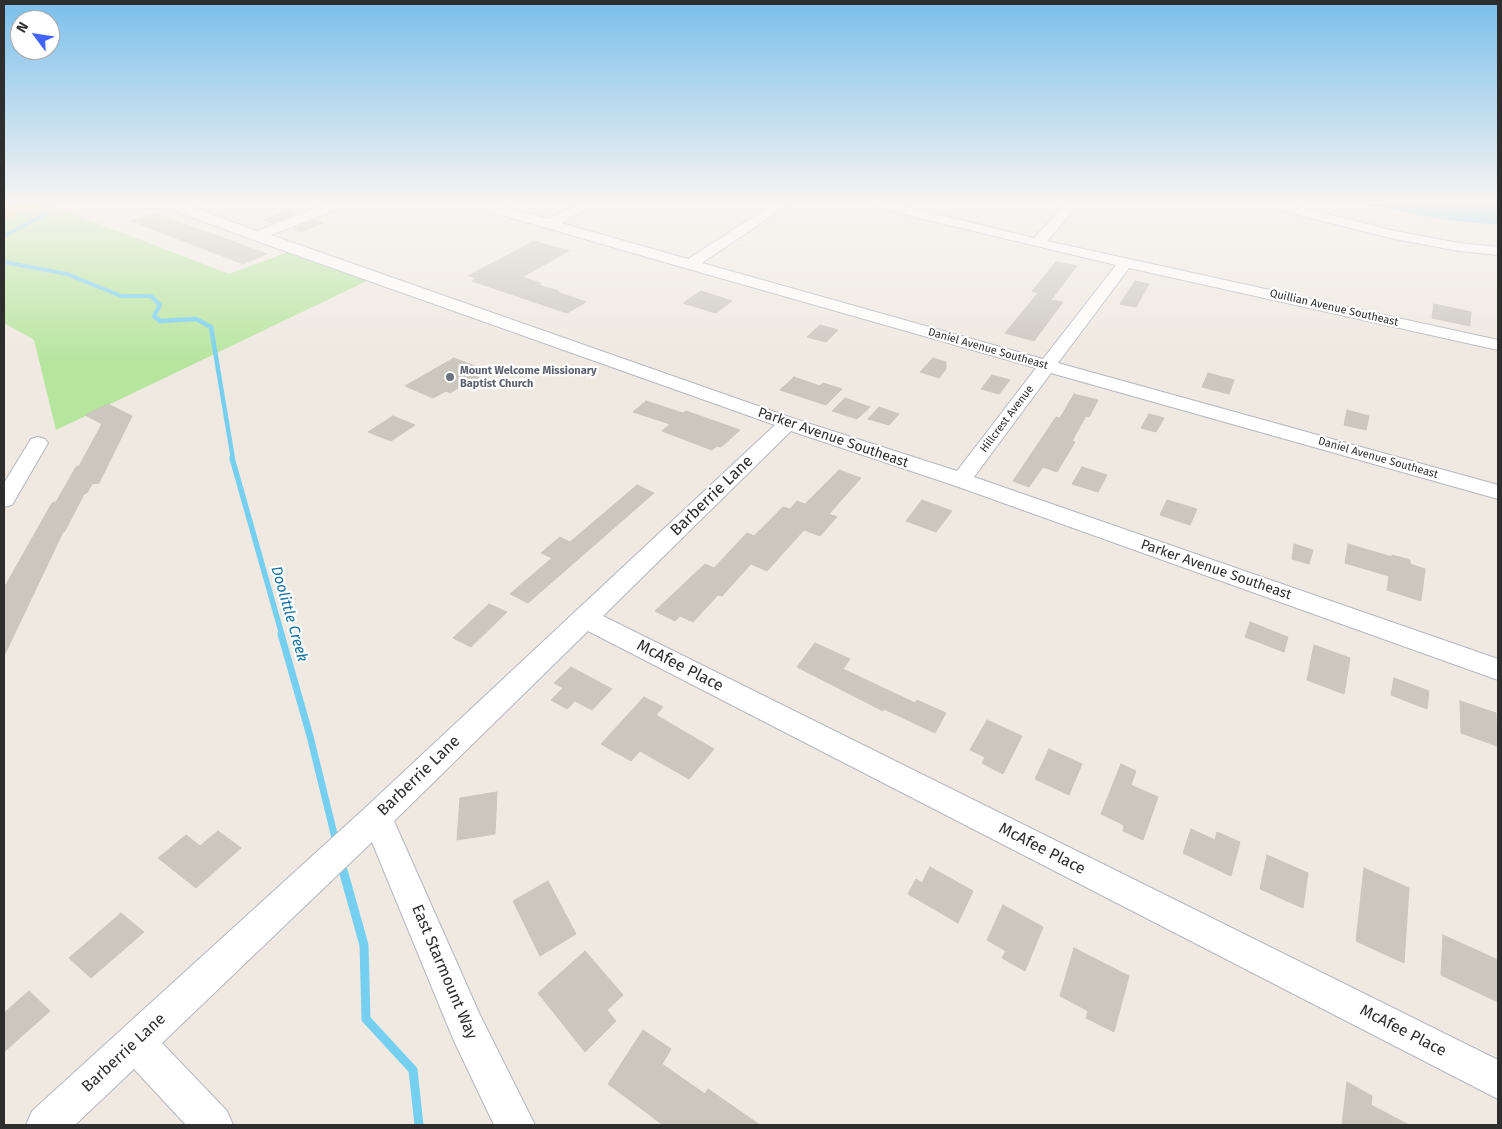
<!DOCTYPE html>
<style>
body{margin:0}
#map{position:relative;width:1502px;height:1129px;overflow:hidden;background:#efe9e1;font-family:"Fira Sans",sans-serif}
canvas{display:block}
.frame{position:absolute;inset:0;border:5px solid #2e2e2e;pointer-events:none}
.north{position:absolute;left:10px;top:10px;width:50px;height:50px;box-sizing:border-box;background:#fff;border:1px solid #ababab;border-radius:50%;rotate:301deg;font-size:14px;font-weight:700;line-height:20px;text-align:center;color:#2e2e2e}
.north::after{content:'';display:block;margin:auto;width:18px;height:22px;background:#4264fb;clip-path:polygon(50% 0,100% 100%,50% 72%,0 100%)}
</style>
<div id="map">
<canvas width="1502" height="1129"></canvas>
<div class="frame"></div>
<div class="north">N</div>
</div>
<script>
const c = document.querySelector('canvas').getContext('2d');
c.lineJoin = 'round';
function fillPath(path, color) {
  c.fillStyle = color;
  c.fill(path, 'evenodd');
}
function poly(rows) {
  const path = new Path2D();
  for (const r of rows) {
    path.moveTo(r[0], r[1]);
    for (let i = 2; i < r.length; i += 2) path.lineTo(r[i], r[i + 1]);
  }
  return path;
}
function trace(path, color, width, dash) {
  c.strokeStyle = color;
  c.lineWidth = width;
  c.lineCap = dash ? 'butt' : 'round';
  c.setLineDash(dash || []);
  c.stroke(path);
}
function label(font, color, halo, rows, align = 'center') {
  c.font = font + ' "Fira Sans",sans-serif';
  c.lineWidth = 4.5;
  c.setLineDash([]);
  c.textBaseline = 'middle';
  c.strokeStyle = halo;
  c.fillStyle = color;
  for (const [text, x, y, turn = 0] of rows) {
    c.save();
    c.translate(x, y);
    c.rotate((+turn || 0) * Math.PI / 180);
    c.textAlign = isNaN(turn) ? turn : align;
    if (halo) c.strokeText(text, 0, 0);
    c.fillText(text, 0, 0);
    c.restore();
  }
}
fillPath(poly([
 [4,204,48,204,229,274,294,250,371,279,56,430,34,340,4,323]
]), '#b6e59e');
fillPath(poly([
 [1361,204,1498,204,1498,225,1447,220]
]), '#75cff0');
trace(poly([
 [4,236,47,213],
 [4,262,67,274,121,296,151,296,160,305,154,316,156,318]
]), '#75cff0', 4);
trace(poly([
 [155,317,160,321,196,319,211,327,233,459]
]), '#75cff0', 4.5);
trace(poly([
 [232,458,282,635]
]), '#75cff0', 5.5);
trace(poly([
 [281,634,310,736,336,842]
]), '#75cff0', 7);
trace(poly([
 [341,863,364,945,366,1019,413,1070,419,1125]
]), '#75cff0', 9);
const building = poly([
 [288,211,296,214,272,223,264,220,288,211],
 [154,213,218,236,267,254,243,264,131,221,154,213],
 [315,220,323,223,301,232,292,229,315,220],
 [534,241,569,251,522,277,541,283,538,285,559,291,557,292,586,302,567,313,472,281,476,278,468,276,534,241],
 [1056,262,1077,266,1051,300,1063,302,1034,341,1005,333,1038,293,1032,291,1056,262],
 [1135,281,1149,284,1136,307,1120,304,1135,281],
 [701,291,732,301,716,313,683,303,701,291],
 [1434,304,1471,312,1470,326,1432,318,1434,304],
 [820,325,838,330,826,342,807,337,820,325],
 [454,358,488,371,477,377,481,379,466,388,461,386,450,393,446,391,433,398,405,386,454,358],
 [933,358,946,362,946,369,939,378,920,372,933,358],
 [1208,373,1234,380,1229,394,1202,387,1208,373],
 [992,375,1010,380,999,394,981,389,992,375],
 [794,377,820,386,823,383,842,389,826,405,780,390,794,377],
 [1074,394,1098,400,1089,417,1086,416,1072,441,1075,442,1057,472,1043,467,1029,487,1013,481,1056,417,1060,418,1074,394],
 [845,398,870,407,857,419,832,411,845,398],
 [646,401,683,413,686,411,740,430,721,447,717,446,712,450,662,431,670,424,633,412,646,401],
 [108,404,132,416,99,483,92,484,87,493,84,494,65,531,63,532,4,656,4,588,52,503,56,502,76,467,79,466,102,424,85,415,108,404],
 [879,407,899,414,889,425,868,419,879,407],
 [1347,410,1369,416,1366,430,1344,425,1347,410],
 [1149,414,1164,418,1156,432,1141,428,1149,414],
 [393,416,415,425,391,441,368,432,393,416],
 [1082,467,1107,475,1098,492,1072,484,1082,467],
 [839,470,861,478,829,514,837,517,820,536,804,530,767,571,751,564,722,596,718,595,693,622,680,616,675,621,655,611,705,564,714,568,747,533,754,536,783,507,790,509,797,501,805,504,839,470],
 [637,485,654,493,528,603,510,594,552,558,541,553,560,537,570,542,637,485],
 [922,500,952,511,936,532,906,521,922,500],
 [1167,500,1197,509,1190,525,1160,515,1167,500],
 [1294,544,1313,550,1309,564,1292,559,1294,544],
 [1348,544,1392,557,1392,555,1410,560,1410,564,1425,569,1421,601,1387,590,1389,576,1345,563,1348,544],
 [489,604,507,612,471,647,453,638,489,604],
 [1250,622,1288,637,1284,652,1245,637,1250,622],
 [815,643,850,659,843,669,915,703,917,700,946,713,935,733,884,709,883,711,797,667,815,643],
 [1314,645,1350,658,1344,694,1307,680,1314,645],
 [571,667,612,689,592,710,575,701,567,709,551,700,563,688,554,683,571,667],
 [1394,678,1429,691,1427,709,1391,695,1394,678],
 [644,697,663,707,656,715,714,749,689,779,640,751,631,761,601,744,644,697],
 [1460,701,1496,713,1497,746,1461,733,1460,701],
 [987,720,1022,736,1003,774,982,763,985,757,970,750,987,720],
 [1049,749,1082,764,1069,795,1035,779,1049,749],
 [1121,764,1136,771,1131,785,1158,797,1143,840,1123,831,1124,825,1101,814,1121,764],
 [497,792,495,834,457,840,460,798,497,792],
 [1191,829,1215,840,1217,832,1240,842,1231,876,1183,853,1191,829],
 [218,831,241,848,196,888,158,858,186,835,200,846,218,831],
 [1267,855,1308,873,1303,908,1260,889,1267,855],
 [930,867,973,891,958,923,908,894,916,879,922,883,930,867],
 [1364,868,1409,888,1404,963,1356,941,1364,868],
 [548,881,576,934,540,956,513,901,548,881],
 [1003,905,1043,927,1025,971,1002,958,1006,951,987,940,1003,905],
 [121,913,144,932,91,978,69,958,121,913],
 [1443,935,1498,960,1498,1002,1441,975,1443,935],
 [1074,948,1129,976,1114,1032,1086,1018,1088,1011,1060,996,1074,948],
 [585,951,623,995,607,1010,616,1021,585,1052,538,993,585,951],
 [29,991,50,1011,4,1052,4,1013,29,991],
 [643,1030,671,1049,662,1064,705,1094,708,1089,760,1125,663,1125,608,1084,643,1030],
 [1347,1082,1372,1096,1371,1105,1409,1125,1342,1125,1347,1082]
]);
fillPath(building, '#cbc7bf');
trace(building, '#cbc5ba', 1);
const minor = poly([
 [163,204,183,204,257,231,326,204,345,204,344,207,271,235,795,419,957,471,1036,368,685,268,474,207,473,204,495,204,548,219,578,204,595,204,561,223,688,259,773,204,789,204,702,263,1043,359,1116,265,877,208,871,204,895,204,1034,238,1066,204,1080,204,1047,241,1498,340,1498,350,1129,268,1058,363,1498,485,1498,499,1051,373,974,477,1498,659,1498,680,953,485,791,431,603,616,1498,1060,1498,1099,588,631,394,821,480,1015,535,1125,494,1125,454,1041,372,842,162,1043,227,1111,233,1125,186,1125,134,1069,75,1125,26,1125,32,1111,366,807,775,425,251,239,164,207,163,204],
 [1264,204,1288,204,1395,231,1459,243,1498,247,1498,255,1459,251,1395,239,1265,207,1264,204],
 [38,437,45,439,48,443,12,505,4,507,4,483,31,439,38,437]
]);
const major = poly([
 [18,204,41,204,39,207,4,219,4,209,18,204]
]);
trace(minor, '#b4b7c1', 2);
trace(major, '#c9c9c9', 2);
fillPath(minor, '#fff');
fillPath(major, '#f2d163');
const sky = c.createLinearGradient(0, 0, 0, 362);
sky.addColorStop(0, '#7abfeb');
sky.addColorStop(0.56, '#f8f5f2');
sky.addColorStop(1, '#f8f5f200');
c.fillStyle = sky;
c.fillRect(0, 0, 1502, 362);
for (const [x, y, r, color] of [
 [450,377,5,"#6b7280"]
]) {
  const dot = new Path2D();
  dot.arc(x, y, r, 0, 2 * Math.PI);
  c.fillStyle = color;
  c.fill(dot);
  trace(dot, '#fff', 2);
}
label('11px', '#2e2e2e', '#fff', [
 ["Quillian Avenue Southeast",1334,308,13],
 ["Daniel Avenue Southeast",988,349,16],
 ["Hillcrest Avenue",1007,419,-53],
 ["Daniel Avenue Southeast",1378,458,16]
]);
label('bold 11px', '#5b616d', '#fff', [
 ["Mount Welcome Missionary",460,371],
 ["Baptist Church",460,384]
], 'left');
label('14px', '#2e2e2e', '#fff', [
 ["Parker Avenue Southeast",833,438,19],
 ["Parker Avenue Southeast",1216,570,19]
]);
label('italic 15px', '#0d6fa3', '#fff', [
 ["Doolittle Creek",289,614,74]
]);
label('16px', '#2e2e2e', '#fff', [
 ["Barberrie Lane",712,496,-44],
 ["McAfee Place",680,666,27],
 ["Barberrie Lane",419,776,-44],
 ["McAfee Place",1042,849,27],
 ["East Starmount Way",444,972,67],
 ["McAfee Place",1403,1031,27],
 ["Barberrie Lane",124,1053,-43]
]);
</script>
